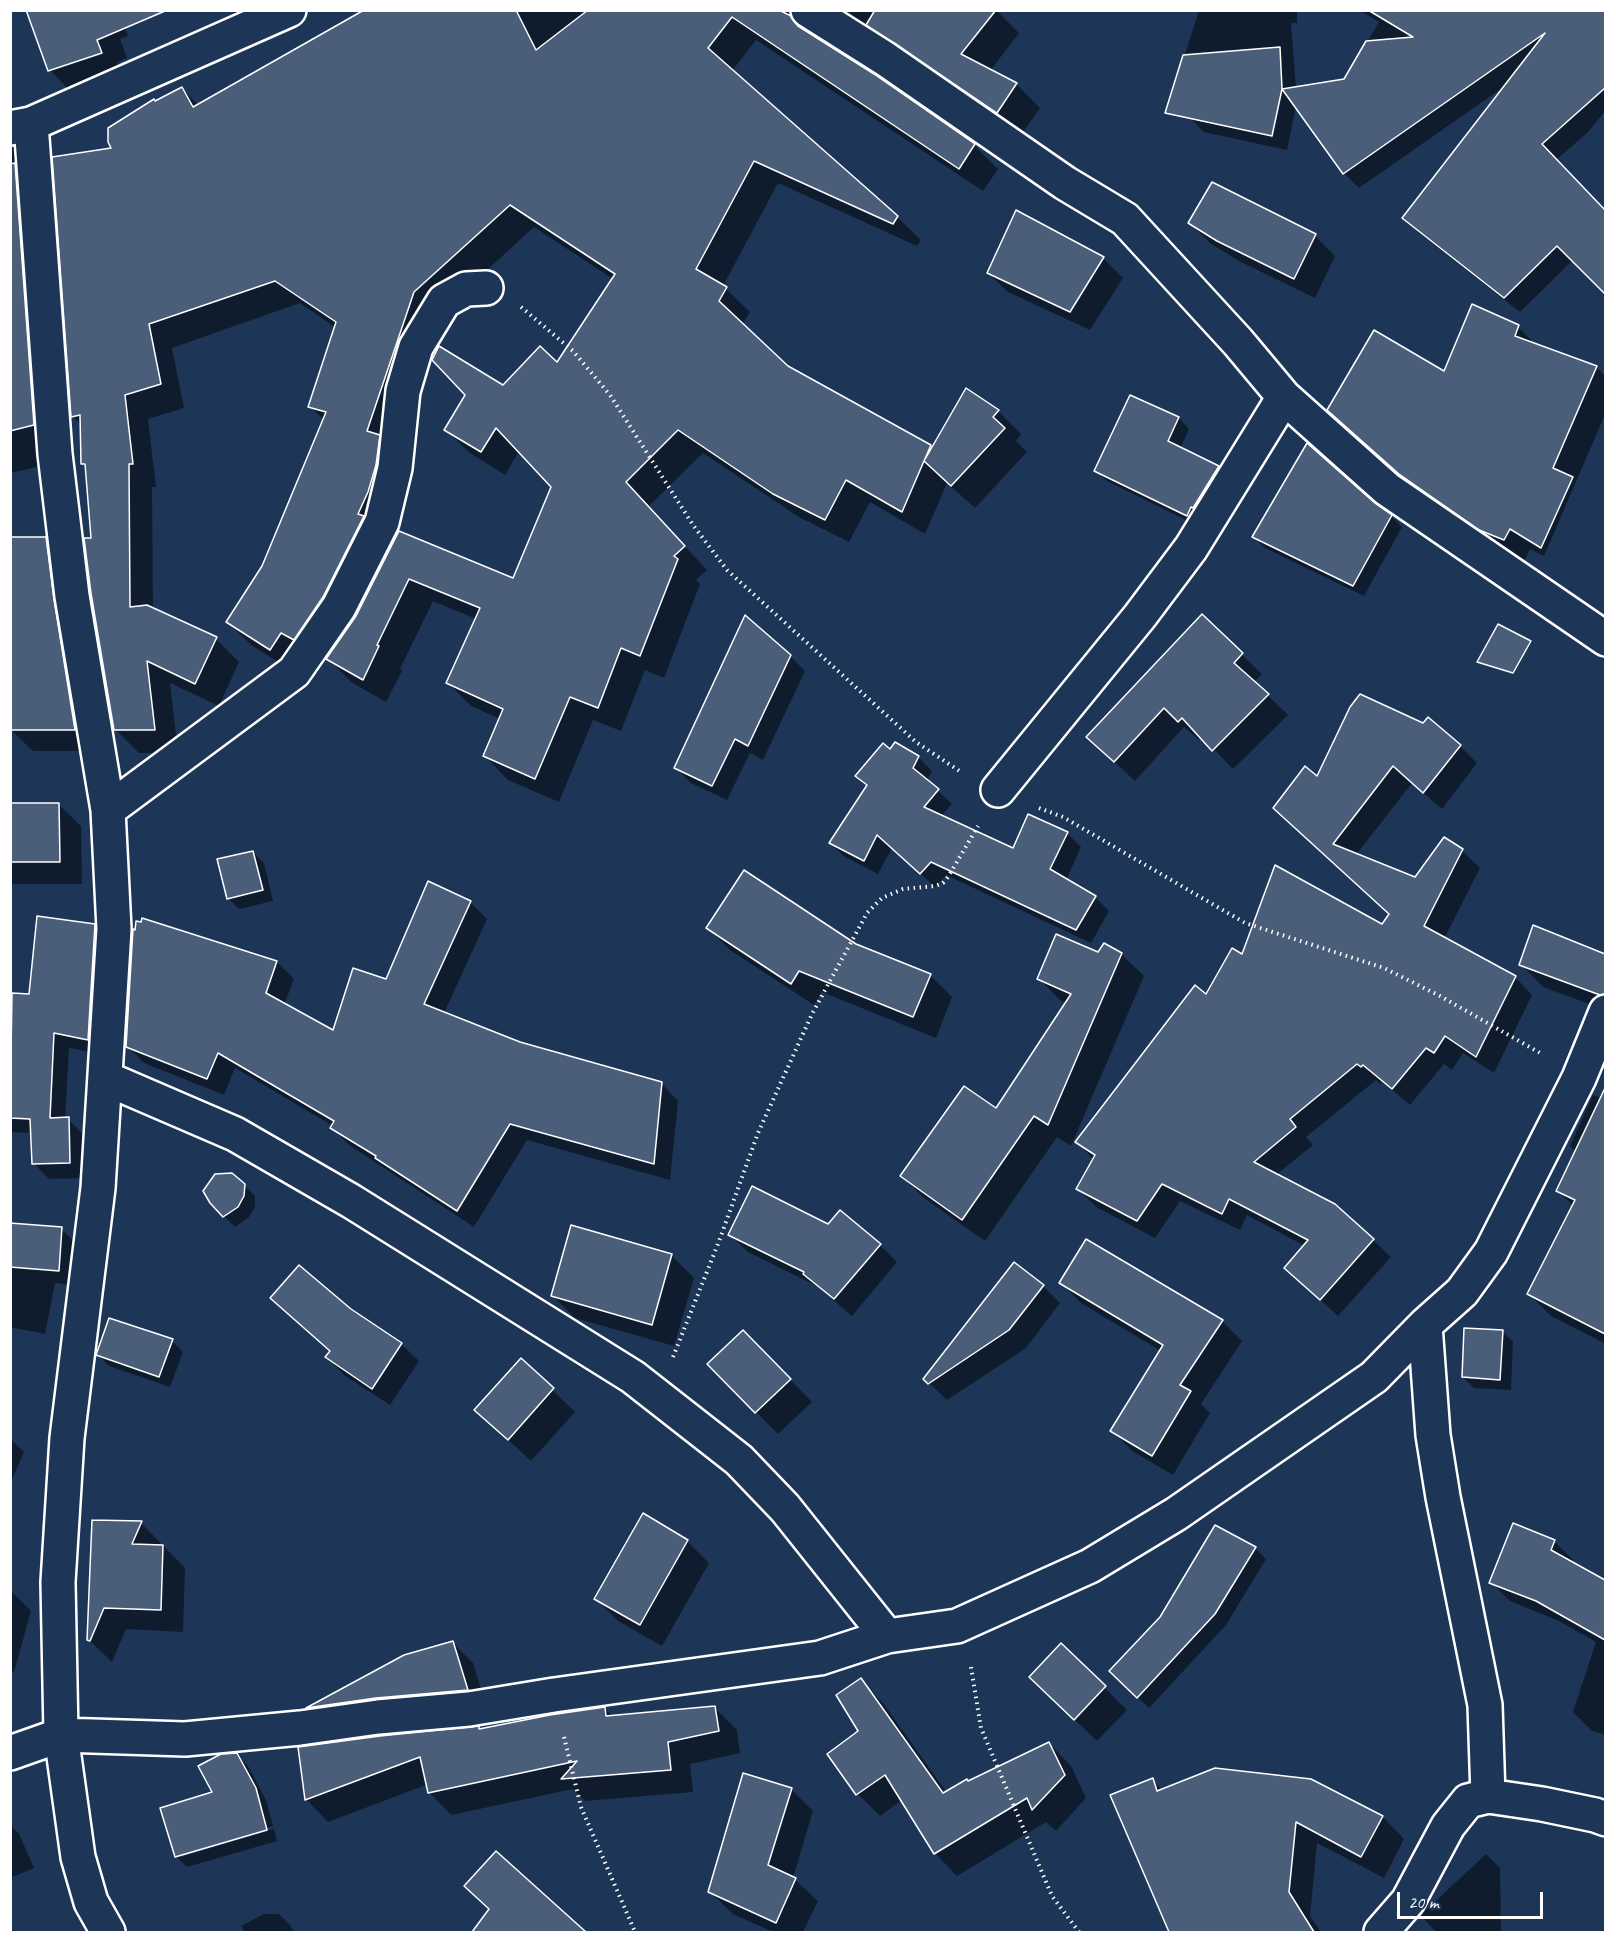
<!DOCTYPE html>
<style>
body{margin:0}
#map{position:relative;width:1616px;height:1943px;overflow:hidden;background:#1d3557;font-family:Caveat,sans-serif}
canvas{display:block}
.frame{position:absolute;inset:0;border:12px solid #fff;pointer-events:none}
.scale{position:absolute;left:1397px;top:1892px;width:146px;height:27px;box-sizing:border-box;border:3px solid #fff;border-top:0;padding-left:8px;font-size:18px;line-height:21px;white-space:nowrap;color:#fff;-webkit-text-stroke:4px #1d3557;paint-order:stroke}
</style>
<div id="map">
<canvas width="1616" height="1943"></canvas>
<div class="frame"></div>
<div class="scale">20 m</div>
</div>
<script>
const c = document.querySelector('canvas').getContext('2d');
c.lineJoin = 'round';
function fillPath(path, color) {
  c.fillStyle = color;
  c.fill(path, 'evenodd');
}
function poly(rows) {
  const path = new Path2D();
  for (const r of rows) {
    path.moveTo(r[0], r[1]);
    for (let i = 2; i < r.length; i += 2) path.lineTo(r[i], r[i + 1]);
  }
  return path;
}
function trace(path, color, width, dash) {
  c.strokeStyle = color;
  c.lineWidth = width;
  c.lineCap = dash ? 'butt' : 'round';
  c.setLineDash(dash || []);
  c.stroke(path);
}
fillPath(poly([
 [118,10,128,36,120,39,127,58,117,62,123,75,71,92,50,70],
 [231,10,261,10,239,18],
 [367,10,996,10,1019,33,990,71,1016,84,1040,108,1021,135,815,24,813,37,873,75,974,145,998,169,983,191,756,40,732,71,897,217,921,240,917,246,778,183,723,286,750,312,742,325,787,368,932,449,998,411,1021,434,1016,441,1027,452,975,508,947,483,925,534,870,502,849,542,799,517,703,453,648,507,707,570,696,580,700,584,664,678,645,670,621,731,593,720,559,802,508,780,485,756,500,719,471,706,447,682,476,619,433,601,400,669,402,671,386,702,351,682,328,658,357,616,399,533,514,580,553,487,519,451,505,475,470,453,446,430,503,387,557,364,613,279,534,227,437,316,402,459,294,672,251,645,228,622,264,566,324,420,310,406,336,328,300,303,172,348,184,408,148,419,156,487,152,487,153,610,216,639,239,662,219,706,170,683,178,753,139,753,115,729,93,539,87,467,83,463,82,426,73,416,113,149,155,103,182,88,199,106],
 [1199,10,1297,10,1297,23,1291,23,1296,88,1345,80,1379,22,1359,10,1606,10,1606,110,1587,133,1556,160,1606,221,1606,292,1573,260,1520,312,1419,233,1404,218,1505,86,1359,188,1344,173,1296,106,1287,150,1204,132,1189,117,1177,80],
 [10,124,17,167,50,200,69,460,10,473],
 [1016,212,1103,258,1123,278,1090,330,1008,292,988,273],
 [1190,223,1315,236,1335,256,1315,298,1239,261,1210,243],
 [1518,327,1537,346,1596,367,1606,377,1606,412,1544,556,1530,549,1525,560,1501,549,1421,494,1329,410,1444,373],
 [1131,397,1179,418,1189,429,1180,449,1218,467,1229,478,1198,526,1107,481,1096,470],
 [1391,516,1402,527,1364,596,1265,548,1254,537],
 [45,539,68,561,97,751,33,751,10,729],
 [1202,616,1262,674,1254,682,1288,715,1233,769,1202,737,1199,740,1184,727,1135,781,1088,737],
 [790,656,805,671,763,760,750,753,727,800,691,783,676,768],
 [1460,746,1477,763,1442,809,1412,783,1356,855,1416,879,1444,839,1462,851,1480,868,1444,939,1515,977,1532,995,1494,1073,1463,1053,1452,1070,1444,1064,1410,1105,1382,1081,1380,1084,1376,1080,1306,1137,1313,1145,1276,1175,1373,1240,1391,1257,1338,1316,1286,1268,1305,1246,1247,1215,1240,1230,1180,1201,1155,1238,1096,1207,1078,1189,1094,1160,1077,1142,1243,956,1382,926,1390,915,1292,825,1317,778],
 [891,752,918,757,932,771,927,781,952,804,941,816,1014,850,1067,833,1081,847,1066,880,1095,897,1109,911,1091,943,946,875,935,887,892,848,878,874,845,857,830,843,868,786,857,776],
 [10,804,58,804,81,826,82,884,10,884],
 [253,852,264,863,273,901,239,909,228,898],
 [470,902,487,919,444,1013,519,1044,661,1083,678,1101,670,1180,527,1140,474,1227,349,1145,332,1128,333,1126,235,1068,224,1095,144,1063,127,1046,277,962,294,979,284,1005,333,1032],
 [94,926,110,941,103,1054,69,1048,65,1119,68,1119,83,1134,85,1178,49,1179,33,1163,32,1133,10,1132,10,1058,14,995,30,996],
 [708,928,856,945,930,975,952,997,936,1038,822,992,814,1005,730,950],
 [1594,951,1606,962,1606,1010,1543,987,1521,964],
 [1099,954,1121,954,1144,976,1071,1146,1057,1137,985,1241,924,1198,902,1176,996,1110,1066,1003,1061,1001,1039,979],
 [1593,1095,1606,1100,1606,1224,1575,1208,1557,1190,1576,1152,1570,1146],
 [244,1185,255,1196,255,1207,249,1217,235,1227,224,1216],
 [10,1224,61,1229,76,1243,73,1285,55,1283,45,1334,10,1327],
 [829,1225,880,1245,897,1262,852,1316,817,1286,748,1252,730,1234],
 [1552,1249,1606,1276,1606,1332,1554,1306,1554,1309,1606,1334,1606,1344,1551,1316,1529,1294],
 [671,1255,694,1278,674,1346,575,1318,553,1296],
 [1061,1283,1222,1321,1242,1341,1201,1404,1210,1413,1173,1475,1132,1451,1112,1430,1161,1351,1081,1303],
 [1043,1286,1060,1303,1026,1348,947,1400,925,1379],
 [272,1298,350,1311,401,1344,419,1361,390,1405,344,1375,327,1357,331,1352],
 [1502,1331,1513,1342,1511,1390,1474,1388,1463,1377],
 [172,1341,183,1352,170,1387,109,1366,98,1355],
 [765,1354,812,1402,778,1434,709,1364],
 [521,1360,575,1412,531,1461,476,1410],
 [10,1439,24,1452,10,1484],
 [141,1523,185,1568,183,1632,126,1629,112,1662,89,1640],
 [687,1541,709,1563,662,1646,618,1621,596,1599],
 [1554,1541,1573,1560,1572,1563,1606,1582,1606,1735,1592,1731,1573,1712,1596,1642,1557,1620,1510,1601,1491,1582],
 [1255,1548,1266,1559,1226,1625,1149,1708,1122,1682],
 [10,1590,31,1611,14,1672,10,1670],
 [453,1643,473,1663,487,1709,327,1727,309,1709,405,1657],
 [1061,1645,1127,1710,1097,1741,1053,1699],
 [860,1680,883,1703,947,1793,1049,1743,1071,1766,1086,1798,1056,1831,1046,1822,957,1876,935,1853,902,1800,880,1816,858,1794,829,1754,860,1732],
 [604,1708,613,1717,715,1708,737,1730,740,1753,690,1764,693,1792,585,1801,573,1789,451,1815,429,1792,426,1785,328,1822,306,1799,478,1728,480,1730],
 [237,1754,248,1766,266,1800,273,1826,181,1854,181,1857,274,1829,277,1841,187,1867,176,1856],
 [1152,1780,1163,1791,1311,1780,1383,1817,1404,1839,1384,1878,1317,1843,1310,1916,1321,1932,1175,1932],
 [791,1789,813,1811,793,1878,818,1901,803,1932,773,1932,733,1914,710,1892],
 [10,1825,19,1834,34,1868,10,1878],
 [496,1853,584,1932,474,1932,490,1910],
 [1486,1854,1500,1868,1501,1932,1436,1932,1421,1916,1427,1909],
 [264,1914,279,1914,290,1925,294,1932,245,1932,241,1926]
]), '#0007');
const building = poly([
 [26,10,165,10,165,11,97,40,102,53,48,71,26,10],
 [364,10,516,10,536,50,588,10,779,10,791,16,798,26,874,74,975,144,959,169,732,17,708,48,898,216,893,224,754,161,696,269,727,287,719,301,788,366,931,445,924,461,966,388,999,410,993,417,1005,428,951,486,924,461,902,512,846,480,825,520,773,494,678,430,626,482,685,546,674,556,678,559,640,656,621,648,598,708,570,697,535,779,483,756,503,709,446,683,480,608,409,579,377,645,379,646,363,680,326,659,356,616,399,531,513,578,551,487,496,428,481,452,444,430,465,395,432,360,439,346,503,385,540,346,557,362,615,274,510,205,414,292,367,431,380,435,376,465,368,492,358,514,364,516,323,597,294,640,281,633,270,650,226,622,262,566,326,412,308,407,336,322,275,281,149,324,161,384,125,395,133,464,129,464,130,607,147,605,217,637,195,684,147,661,155,730,114,730,91,593,84,538,91,538,85,464,81,464,80,415,71,417,52,157,111,148,108,142,108,128,154,99,155,101,182,87,193,107,364,10],
 [875,10,996,10,961,54,1017,83,997,113,866,25,875,10],
 [1368,10,1605,10,1605,88,1542,144,1605,210,1605,294,1557,246,1504,298,1402,218,1545,33,1343,174,1282,89,1272,136,1165,113,1183,55,1280,47,1282,89,1344,79,1366,41,1413,37,1368,10],
 [15,163,34,425,10,431,10,164,15,163],
 [1212,182,1316,234,1294,279,1217,241,1188,223,1212,182],
 [1016,210,1104,257,1070,312,987,273,1016,210],
 [1472,304,1519,325,1515,336,1597,366,1553,468,1573,477,1541,548,1510,529,1504,540,1479,530,1399,474,1327,410,1374,330,1444,371,1472,304],
 [1130,395,1179,417,1168,441,1219,466,1193,508,1191,507,1187,516,1094,471,1130,395],
 [1307,443,1375,503,1392,515,1353,586,1252,537,1307,443],
 [10,537,46,537,54,599,75,730,10,730,10,537],
 [1202,614,1243,653,1234,663,1269,694,1212,751,1182,718,1178,722,1164,708,1114,762,1086,737,1202,614],
 [745,615,791,655,748,746,735,739,712,786,674,768,745,615],
 [1498,624,1531,641,1513,673,1477,662,1498,624],
 [1360,694,1423,723,1428,717,1461,745,1423,793,1393,766,1333,844,1415,877,1444,837,1463,849,1424,926,1516,976,1476,1057,1445,1036,1434,1053,1426,1048,1392,1089,1363,1065,1361,1067,1357,1064,1290,1119,1296,1127,1254,1162,1335,1204,1374,1239,1320,1300,1284,1268,1308,1240,1229,1199,1222,1214,1162,1184,1137,1221,1076,1189,1095,1155,1075,1142,1195,985,1206,994,1232,948,1242,954,1275,865,1382,924,1389,914,1273,808,1305,766,1317,776,1350,707,1360,694],
 [895,742,919,756,913,768,939,789,924,807,1013,848,1028,814,1068,832,1050,869,1096,896,1076,930,931,862,920,874,877,835,864,861,829,843,867,785,855,776,883,743,890,749,895,742],
 [10,803,59,803,60,862,10,862,10,803],
 [253,851,263,890,227,899,217,859,253,851],
 [744,870,856,944,931,974,913,1017,799,971,791,984,706,928,744,870],
 [428,881,471,901,424,1004,520,1042,662,1082,654,1164,510,1124,457,1211,375,1158,376,1156,330,1128,334,1121,218,1053,207,1079,126,1047,133,929,135,930,136,921,141,922,142,918,277,961,266,993,333,1030,353,968,386,979,428,881],
 [37,916,95,924,88,1040,54,1033,50,1118,69,1117,70,1163,32,1164,30,1119,10,1118,12,993,29,994,37,916],
 [1533,925,1605,954,1605,994,1600,995,1519,965,1533,925],
 [1056,934,1098,952,1104,943,1122,953,1048,1125,1034,1116,962,1220,900,1176,964,1086,996,1108,1071,994,1037,979,1056,934],
 [1605,1088,1605,1334,1527,1294,1575,1200,1556,1191,1605,1088],
 [232,1173,245,1184,244,1196,238,1207,223,1217,210,1203,203,1191,215,1174,232,1173],
 [752,1186,828,1224,840,1210,881,1244,834,1299,803,1274,804,1272,728,1235,752,1186],
 [10,1223,62,1227,59,1271,10,1267,10,1223],
 [571,1225,672,1254,652,1325,551,1296,571,1225],
 [1086,1239,1223,1320,1180,1385,1191,1391,1152,1456,1110,1431,1163,1345,1059,1283,1086,1239],
 [1014,1262,1044,1285,1009,1330,928,1384,923,1379,1014,1262],
 [299,1265,351,1309,402,1343,372,1389,325,1357,330,1351,270,1298,299,1265],
 [109,1318,173,1339,159,1377,96,1355,109,1318],
 [1464,1328,1503,1330,1500,1380,1462,1377,1464,1328],
 [743,1330,791,1379,755,1413,707,1364,743,1330],
 [521,1358,554,1388,508,1440,474,1410,521,1358],
 [643,1513,688,1540,640,1625,594,1599,643,1513],
 [92,1520,142,1521,132,1544,163,1545,161,1610,104,1608,90,1641,87,1640,92,1520],
 [1513,1523,1555,1540,1551,1550,1605,1580,1605,1640,1536,1601,1489,1583,1513,1523],
 [1215,1525,1256,1547,1215,1614,1137,1698,1109,1671,1160,1617,1215,1525],
 [453,1641,468,1690,376,1698,306,1708,404,1655,453,1641],
 [1061,1643,1106,1686,1074,1720,1029,1677,1061,1643],
 [861,1678,943,1793,967,1779,968,1781,1049,1742,1065,1775,1032,1810,1027,1798,934,1854,885,1775,856,1795,827,1754,858,1731,836,1695,861,1678],
 [715,1706,719,1731,668,1742,671,1770,561,1779,577,1761,428,1793,420,1757,305,1800,298,1747,380,1736,479,1726,479,1729,550,1715,605,1707,606,1716,715,1706],
 [237,1753,256,1788,267,1830,175,1857,160,1808,212,1792,198,1766,221,1754,237,1753],
 [1215,1768,1311,1779,1383,1816,1361,1857,1296,1822,1289,1892,1314,1932,1169,1932,1110,1795,1153,1778,1157,1791,1215,1768],
 [743,1773,792,1788,768,1865,796,1878,776,1923,708,1892,743,1773],
 [496,1851,586,1932,472,1932,489,1909,464,1886,496,1851]
]);
fillPath(building, '#4a5d79');
trace(building, '#fff', 1.5);
const minor = poly([
 [808,10,884,58,1065,183,1125,219,1238,342,1284,397,1387,489,1606,639],
 [31,124,55,454,72,596,108,810,114,929,98,1188,67,1438,58,1582,61,1735,78,1857,91,1902,108,1932],
 [998,790,1140,616,1191,548,1284,397],
 [108,810,294,672,339,607,382,522,395,468,403,391,416,347,444,301,466,289,486,288],
 [105,1078,235,1134,351,1201,633,1377,739,1460,785,1508,887,1636],
 [1425,1325,1433,1435,1443,1497,1485,1705,1488,1796],
 [10,1753,61,1735,185,1739,300,1728,378,1717,469,1709,554,1695,820,1658,887,1636,957,1626,1090,1566,1176,1514,1374,1377,1425,1325,1462,1292,1491,1252,1579,1078,1606,1012],
 [1381,1932,1408,1901,1448,1826,1468,1801,1488,1796,1542,1804,1595,1815,1606,1819]
]);
const tertiary = poly([
 [10,128,31,124,289,10]
]);
trace(minor, '#fff', 38);
trace(tertiary, '#fff', 38);
trace(poly([
 [521,307,573,351,610,395,693,525,727,570,916,742,961,772],
 [1039,808,1063,817,1245,923,1384,968,1440,996,1542,1054],
 [673,1357,718,1244,758,1133,812,1014,867,913,882,898,903,889,935,886,943,883,948,877,978,826],
 [971,1667,981,1728,1052,1896,1079,1932],
 [564,1737,581,1807,635,1932]
]), '#fff', 4, [1.5, 4.5]);
trace(minor, '#1d3557', 33);
trace(tertiary, '#1d3557', 33);
</script>
